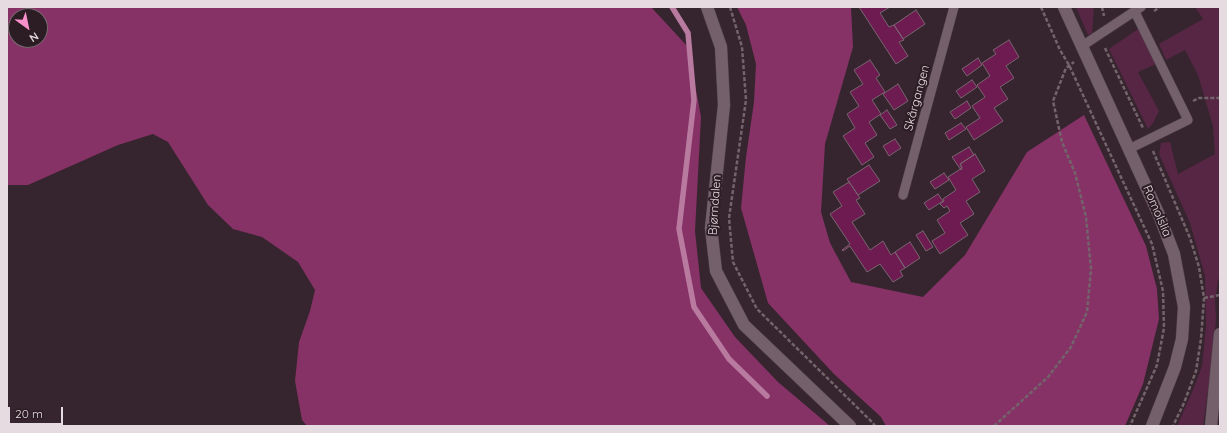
<!DOCTYPE html>
<meta charset="utf-8">
<style>
body{margin:0}
#map{position:relative;width:1227px;height:433px;overflow:hidden;background:#36252e;font-family:Quicksand,sans-serif}
canvas{display:block}
.frame{position:absolute;inset:0;border:8px solid #e6dbe0;pointer-events:none}
.north{position:absolute;left:8px;top:8px;width:40px;height:40px;box-sizing:border-box;background:#2c1c24;border:1px solid #76686f;border-radius:50%;rotate:147deg;font-size:11px;font-weight:700;line-height:16px;text-align:center;color:#e6dbe0}
.north::after{content:'';display:block;margin:auto;width:14px;height:18px;background:#f890cc;clip-path:polygon(50% 0,100% 100%,50% 72%,0 100%)}
.scale{position:absolute;left:8px;top:407px;width:55px;height:18px;box-sizing:border-box;border:2px solid #e6dbe0;border-top:0;padding-left:5px;font-size:12px;line-height:14px;white-space:nowrap;color:#e6dbe0;-webkit-text-stroke:3px #2c1c24;paint-order:stroke}
</style>
<div id="map">
<canvas width="1227" height="433"></canvas>
<div class="frame"></div>
<div class="north">N</div>
<div class="scale">20 m</div>
</div>
<script>
const c = document.querySelector('canvas').getContext('2d');
c.lineJoin = 'round';
function fillPath(path, color) {
  c.fillStyle = color;
  c.fill(path, 'evenodd');
}
function poly(rows) {
  const path = new Path2D();
  for (const r of rows) {
    path.moveTo(r[0], r[1]);
    for (let i = 2; i < r.length; i += 2) path.lineTo(r[i], r[i + 1]);
  }
  return path;
}
function trace(path, color, width, dash) {
  c.strokeStyle = color;
  c.lineWidth = width;
  c.lineCap = dash ? 'butt' : 'round';
  c.setLineDash(dash || []);
  c.stroke(path);
}
function label(font, color, halo, rows, align = 'center') {
  c.font = font + ' Quicksand,sans-serif';
  c.lineWidth = 4;
  c.setLineDash([]);
  c.textBaseline = 'middle';
  c.strokeStyle = halo;
  c.fillStyle = color;
  for (const [text, x, y, turn = 0] of rows) {
    c.save();
    c.translate(x, y);
    c.rotate((+turn || 0) * Math.PI / 180);
    c.textAlign = isNaN(turn) ? turn : align;
    if (halo) c.strokeText(text, 0, 0);
    c.fillText(text, 0, 0);
    c.restore();
  }
}
fillPath(poly([
 [1076,7,1094,7,1092,33,1088,35],
 [1195,7,1220,7,1220,276,1218,280,1215,301,1216,318,1213,353,1203,426,1177,426,1193,390,1202,366,1206,326,1205,276,1190,223,1159,154,1161,143,1170,142,1178,174,1215,154,1213,126,1198,75,1185,50,1166,60,1159,44,1203,19],
 [1138,29,1156,64,1138,72,1159,111,1153,123,1148,129,1109,49]
]), '#572644');
fillPath(poly([
 [7,7,651,7,688,47,701,117,695,231,701,288,735,337,778,382,830,426,307,426,302,420,295,381,299,342,310,311,315,290,298,262,262,237,233,229,208,205,168,142,153,134,118,145,28,185,7,185],
 [16,16,40,16,40,40,16,40],
 [737,7,851,7,853,47,825,144,821,212,830,243,851,282,923,297,965,255,1027,152,1084,115,1146,246,1157,289,1159,319,1143,384,1125,426,886,426,881,417,834,374,768,303,741,208,746,157,754,102,756,64,746,25]
]), '#863266');
trace(poly([
 [672,7,688,33,694,100,679,229,694,307,729,359,767,396]
]), '#b97aa0', 5.5);
const building = poly([
 [859,7,890,7,880,13,889,27,894,25,904,40,899,42,908,56,896,64,859,7],
 [916,10,925,24,903,39,894,25,916,10],
 [1009,40,1019,57,1006,66,1014,78,1000,87,1008,99,994,108,1003,121,974,140,966,127,980,118,972,106,985,97,977,85,990,76,982,63,996,54,993,50,1009,40],
 [978,58,982,65,967,76,962,69,978,58],
 [870,60,880,75,876,78,885,92,872,100,881,114,869,122,877,135,865,143,874,157,862,165,843,136,855,128,847,114,859,106,850,92,863,84,854,70,870,60],
 [972,80,977,87,961,98,956,91,972,80],
 [898,84,908,101,894,110,883,94,898,84],
 [967,101,971,108,955,119,950,112,967,101],
 [887,110,897,125,890,129,880,115,887,110],
 [961,123,966,129,949,140,945,133,961,123],
 [895,139,901,148,889,156,883,146,895,139],
 [969,147,974,155,960,164,962,168,961,170,952,157,969,147],
 [975,154,985,171,972,179,980,192,966,201,974,214,960,223,968,235,940,254,932,241,945,233,937,220,950,211,947,206,944,208,940,204,944,201,943,199,956,190,948,177,962,168,960,164,975,154],
 [869,165,880,181,858,195,847,179,869,165],
 [944,173,949,180,935,189,930,182,944,173],
 [849,182,860,198,856,200,865,214,852,222,870,250,883,241,891,255,895,252,905,268,900,271,903,276,893,282,880,264,867,272,850,246,843,251,842,250,850,244,830,214,842,206,833,192,849,182],
 [938,194,943,201,929,210,924,203,938,194],
 [923,231,933,247,926,251,916,235,923,231],
 [910,242,920,258,905,268,895,252,910,242]
]);
fillPath(building, '#6e1b51');
trace(building, '#796570', 1);
const service = poly([
 [1082,46,1141,7],
 [1129,149,1188,120,1135,12],
 [903,195,954,7]
]);
const minor = poly([
 [1211,426,1220,334]
]);
const tertiary = poly([
 [1064,7,1159,215,1174,254,1184,307,1182,339,1175,367,1152,426]
]);
const secondary = poly([
 [707,7,721,47,724,105,711,228,716,271,744,325,850,426]
]);
trace(service, '#51434b', 10);
trace(minor, '#51434b', 13);
trace(tertiary, '#51434b', 13);
trace(secondary, '#51434b', 13);
trace(poly([
 [730,7,742,47,746,100,729,218,733,262,757,309,872,422,875,426],
 [1041,7,1060,50,1069,65,1152,244,1163,291,1164,328,1157,365,1130,426],
 [1102,7,1104,16],
 [1154,11,1160,7],
 [1105,48,1143,128],
 [1193,101,1199,98,1220,98],
 [1153,151,1190,238,1199,267,1204,298,1201,339,1196,371,1184,403,1173,426],
 [1204,298,1220,295],
 [994,426,1048,377,1071,347,1087,312,1091,269,1086,217,1075,173,1062,142,1053,101,1066,68,1074,62]
]), '#73646b', 2.5, [4, 2]);
trace(service, '#73606a', 9);
trace(minor, '#73606a', 12);
trace(tertiary, '#73606a', 12);
trace(secondary, '#73606a', 12);
label('12px', '#e6dbe0', '#2c1c24', [
 ["Skårgangen",917,98,-75],
 ["Bjørndalen",715,205,-86],
 ["Romolslia",1157,211,67]
]);
</script>
